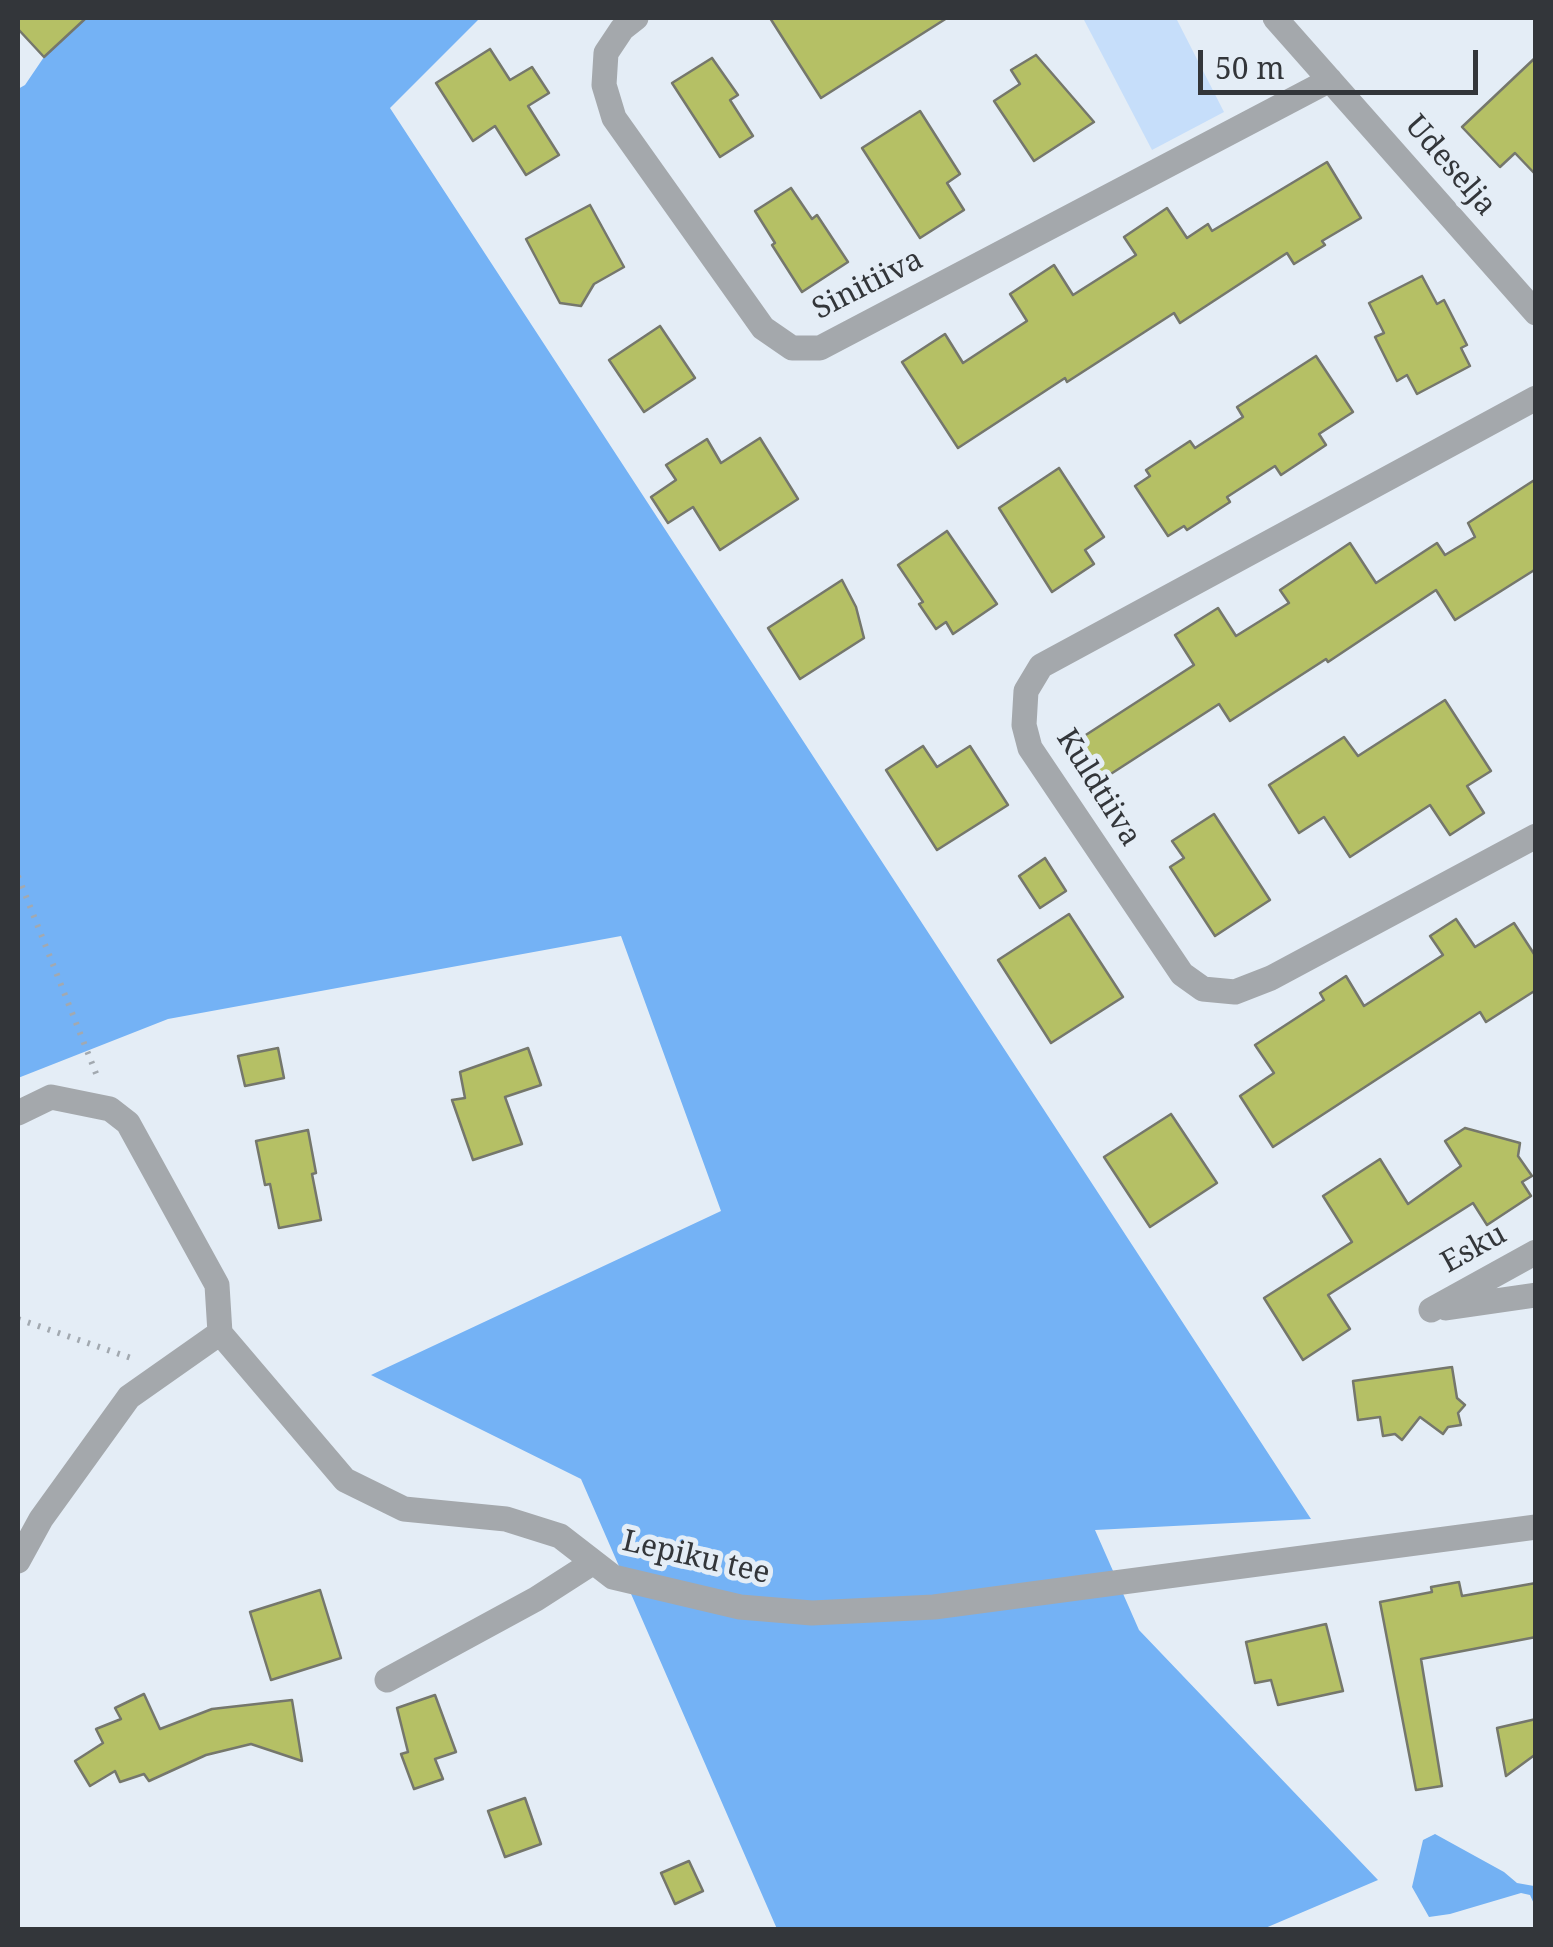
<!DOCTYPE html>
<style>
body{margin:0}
#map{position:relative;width:1553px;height:1947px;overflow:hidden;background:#e4edf6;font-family:"Noto Serif",serif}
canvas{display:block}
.frame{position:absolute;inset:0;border:20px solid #33363a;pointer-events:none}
.scale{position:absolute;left:1198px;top:50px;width:280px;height:45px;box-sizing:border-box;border:5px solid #33363a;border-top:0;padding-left:12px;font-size:30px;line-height:35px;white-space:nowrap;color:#33363a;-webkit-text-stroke:8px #e4edf6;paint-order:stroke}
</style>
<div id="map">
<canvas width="1553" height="1947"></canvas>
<div class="frame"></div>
<div class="scale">50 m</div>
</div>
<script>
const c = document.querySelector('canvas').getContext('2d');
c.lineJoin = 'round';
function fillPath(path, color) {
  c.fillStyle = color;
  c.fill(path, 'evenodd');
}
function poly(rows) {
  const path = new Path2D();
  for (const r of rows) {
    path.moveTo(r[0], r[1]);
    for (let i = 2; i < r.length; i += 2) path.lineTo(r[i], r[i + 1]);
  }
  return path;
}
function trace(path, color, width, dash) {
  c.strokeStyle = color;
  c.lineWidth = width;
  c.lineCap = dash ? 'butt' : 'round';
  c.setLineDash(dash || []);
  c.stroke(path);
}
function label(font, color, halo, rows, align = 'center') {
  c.font = font + ' "Noto Serif",serif';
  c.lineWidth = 10;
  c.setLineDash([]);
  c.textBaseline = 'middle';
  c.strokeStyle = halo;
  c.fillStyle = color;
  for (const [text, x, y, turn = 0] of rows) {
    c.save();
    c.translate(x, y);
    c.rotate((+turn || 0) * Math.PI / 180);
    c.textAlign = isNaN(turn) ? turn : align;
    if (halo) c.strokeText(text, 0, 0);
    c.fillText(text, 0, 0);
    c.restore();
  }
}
fillPath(poly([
 [1083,18,1176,18,1224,112,1152,150]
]), '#c6defa');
fillPath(poly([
 [86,18,480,18,390,108,1311,1519,1095,1530,1139,1630,1378,1880,1263,1929,777,1929,581,1479,371,1375,721,1211,621,936,168,1019,18,1078,18,89,25,85,44,57]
]), '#74b2f5');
fillPath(poly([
 [1435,1834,1504,1872,1517,1883,1534,1886,1535,1906,1530,1895,1521,1893,1450,1914,1429,1917,1412,1887,1423,1840]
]), '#73b1f3');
const building = poly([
 [18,18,86,18,44,57,18,29,18,18],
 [770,18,947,18,821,98,770,18],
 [490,49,510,80,532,67,549,93,528,106,559,155,526,175,495,126,473,141,436,83,490,49],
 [1036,55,1094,122,1034,161,994,101,1020,84,1011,70,1036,55],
 [1536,57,1536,175,1515,153,1500,167,1462,127,1536,57],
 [712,58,738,95,730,100,753,136,720,157,672,83,712,58],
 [920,111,960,174,947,183,964,210,920,238,862,148,920,111],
 [1327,162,1361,218,1322,241,1325,245,1294,264,1287,253,1180,323,1174,313,1067,382,1065,378,958,448,902,362,945,334,963,363,1027,321,1010,294,1054,265,1073,295,1136,255,1124,237,1167,208,1187,238,1208,224,1212,231,1327,162],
 [791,188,812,219,817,215,848,262,802,292,772,245,775,243,755,211,791,188],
 [590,205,624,267,594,284,581,306,560,303,526,239,590,205],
 [1422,276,1437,304,1444,300,1467,345,1461,348,1470,366,1417,394,1407,375,1397,381,1375,337,1384,333,1369,303,1422,276],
 [660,326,695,378,644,412,609,360,660,326],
 [1316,356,1353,412,1319,434,1326,445,1281,475,1275,466,1227,497,1230,502,1187,530,1184,526,1168,536,1135,486,1150,476,1146,470,1190,441,1195,448,1243,417,1237,407,1316,356],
 [760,438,798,499,720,550,693,507,668,523,651,497,676,480,666,465,707,439,721,463,760,438],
 [1059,468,1104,537,1085,550,1094,564,1052,592,999,508,1059,468],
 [1536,479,1536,569,1455,620,1436,590,1328,662,1326,659,1230,721,1219,704,1103,779,1078,740,1194,665,1175,635,1218,608,1236,636,1289,603,1280,590,1350,543,1376,583,1437,543,1445,555,1475,537,1468,523,1536,479],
 [947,531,997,604,953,634,946,622,936,629,919,604,923,602,898,565,947,531],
 [842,580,856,607,864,638,800,679,768,628,842,580],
 [1445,700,1491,771,1467,786,1484,813,1450,835,1430,805,1350,857,1324,817,1299,833,1269,785,1344,737,1358,756,1445,700],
 [923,746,937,767,970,746,1008,805,937,850,886,770,923,746],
 [1214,814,1270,900,1215,936,1170,867,1184,858,1172,841,1214,814],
 [1045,858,1066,891,1040,908,1019,876,1045,858],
 [1069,914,1123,997,1051,1043,998,960,1069,914],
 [1456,919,1475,947,1514,923,1536,957,1536,990,1486,1022,1480,1012,1273,1147,1240,1096,1274,1073,1255,1045,1324,1000,1320,993,1346,976,1364,1006,1443,955,1430,936,1456,919],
 [278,1048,284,1078,245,1086,238,1056,278,1048],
 [528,1048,541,1085,505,1097,522,1144,473,1160,452,1100,465,1098,460,1072,528,1048],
 [1171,1114,1217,1183,1150,1227,1104,1157,1171,1114],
 [1465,1128,1520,1143,1518,1156,1532,1176,1522,1182,1531,1196,1487,1225,1473,1203,1328,1295,1350,1329,1303,1360,1264,1298,1352,1242,1323,1196,1380,1159,1408,1204,1461,1166,1445,1141,1465,1128],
 [308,1130,316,1173,312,1174,321,1220,279,1228,270,1184,265,1185,256,1141,308,1130],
 [1452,1367,1457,1398,1465,1405,1458,1413,1461,1425,1448,1427,1443,1434,1420,1417,1402,1440,1395,1434,1383,1436,1380,1417,1358,1420,1353,1381,1452,1367],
 [1459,1582,1462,1596,1536,1583,1536,1637,1421,1659,1442,1786,1416,1790,1380,1602,1432,1592,1431,1587,1459,1582],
 [320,1590,341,1658,271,1680,250,1612,320,1590],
 [1326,1624,1343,1691,1278,1705,1271,1680,1255,1683,1246,1642,1326,1624],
 [144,1694,160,1729,212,1709,292,1700,302,1761,251,1744,206,1755,149,1781,144,1774,120,1782,115,1771,90,1786,75,1761,103,1743,96,1729,121,1719,115,1708,144,1694],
 [435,1695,456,1752,435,1759,443,1779,414,1789,401,1754,408,1752,397,1708,435,1695],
 [1536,1719,1536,1754,1506,1776,1497,1728,1536,1719],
 [525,1798,541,1844,505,1857,488,1811,525,1798],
 [689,1861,703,1891,675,1904,661,1873,689,1861]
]);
fillPath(building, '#b5c065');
trace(building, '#75776c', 2.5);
trace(poly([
 [18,876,97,1076],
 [18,1319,134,1359]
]), '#a2a9b0', 6, [2.5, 8]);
trace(poly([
 [636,18,622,29,606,53,604,85,614,118,763,328,792,348,820,348,1330,80],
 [1275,18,1536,313],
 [1536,398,1041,666,1026,691,1024,725,1030,748,1182,974,1203,989,1235,992,1271,978,1536,836],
 [18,1113,51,1097,110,1109,128,1123,217,1285,220,1333,345,1480,404,1509,506,1519,560,1536,613,1577,740,1607,812,1613,934,1607,1536,1527],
 [1446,1308,1536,1295],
 [1431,1310,1536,1252],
 [18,1561,41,1519,129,1397,220,1333],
 [387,1680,536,1599,592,1563]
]), '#a4a8ac', 25);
label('30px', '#33363a', '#e4edf6', [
 ["Udeselja",1450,166,49],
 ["Sinitiiva",868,285,-27],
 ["Kuldtiiva",1098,788,58],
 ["Esku",1474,1249,-29],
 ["Lepiku tee",696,1558,13]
]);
</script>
